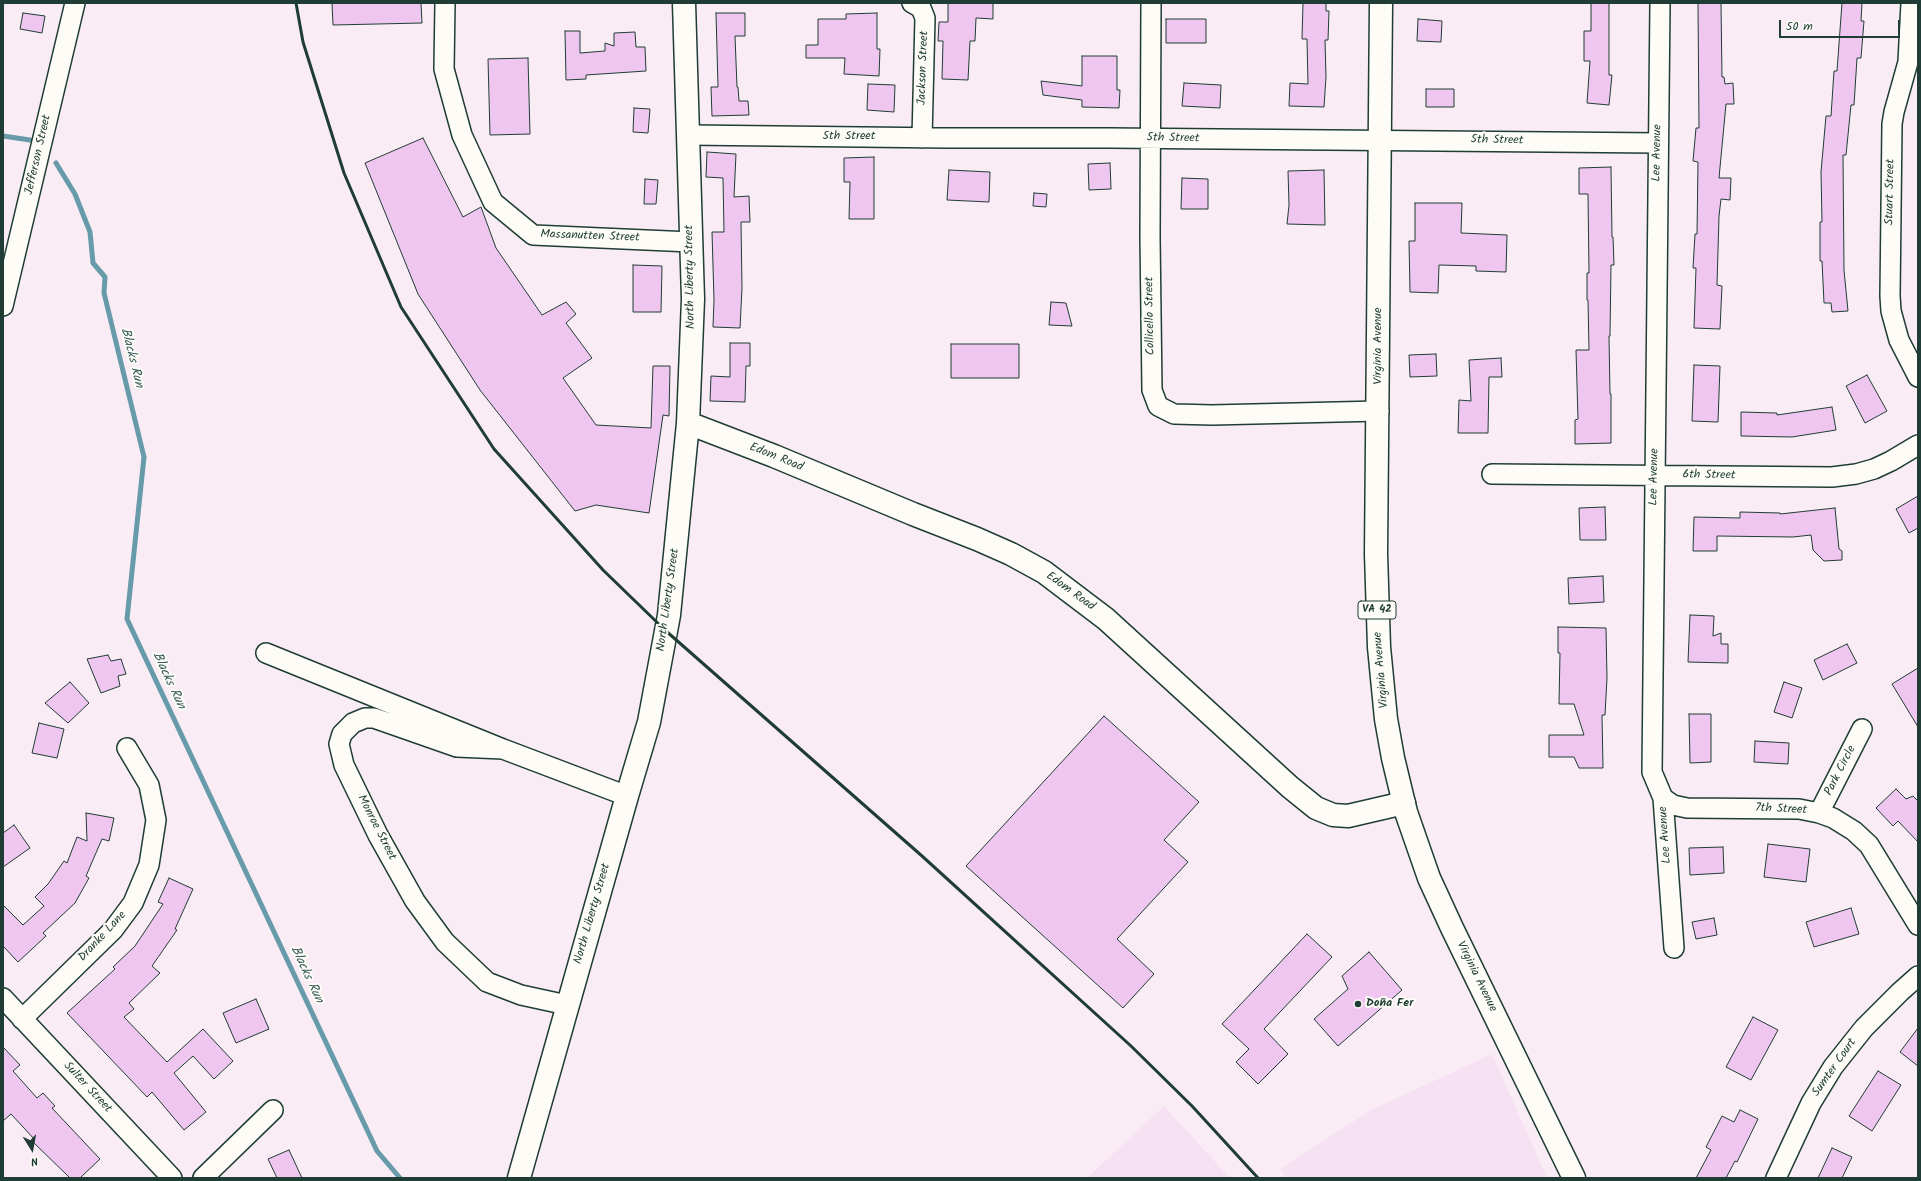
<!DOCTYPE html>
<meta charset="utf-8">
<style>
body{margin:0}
#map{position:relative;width:1921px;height:1181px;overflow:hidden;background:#f9ecf5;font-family:Kalam,sans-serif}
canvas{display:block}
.frame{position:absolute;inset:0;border:4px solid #1f3d34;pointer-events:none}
.north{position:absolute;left:12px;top:1129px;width:40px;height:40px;-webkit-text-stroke:3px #fdfcf7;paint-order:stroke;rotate:169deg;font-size:11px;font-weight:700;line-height:16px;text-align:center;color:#1f3d34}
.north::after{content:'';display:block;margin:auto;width:14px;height:18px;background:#1f3d34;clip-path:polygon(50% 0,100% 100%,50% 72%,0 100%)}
.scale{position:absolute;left:1779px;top:20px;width:121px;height:18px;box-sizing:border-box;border:2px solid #1f3d34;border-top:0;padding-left:5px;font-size:12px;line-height:14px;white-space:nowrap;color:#1f3d34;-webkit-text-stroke:3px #fdfcf7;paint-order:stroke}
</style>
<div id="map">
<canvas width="1921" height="1181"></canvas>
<div class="frame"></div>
<div class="north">N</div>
<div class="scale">50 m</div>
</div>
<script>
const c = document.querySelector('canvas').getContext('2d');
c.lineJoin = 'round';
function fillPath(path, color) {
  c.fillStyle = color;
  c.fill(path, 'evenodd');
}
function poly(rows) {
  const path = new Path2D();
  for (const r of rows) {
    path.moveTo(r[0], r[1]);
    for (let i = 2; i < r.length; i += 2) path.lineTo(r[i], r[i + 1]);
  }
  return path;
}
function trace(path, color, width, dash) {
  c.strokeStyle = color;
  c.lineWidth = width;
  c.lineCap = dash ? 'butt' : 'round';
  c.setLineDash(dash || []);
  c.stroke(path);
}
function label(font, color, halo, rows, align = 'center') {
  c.font = font + ' Kalam,sans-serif';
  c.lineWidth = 4;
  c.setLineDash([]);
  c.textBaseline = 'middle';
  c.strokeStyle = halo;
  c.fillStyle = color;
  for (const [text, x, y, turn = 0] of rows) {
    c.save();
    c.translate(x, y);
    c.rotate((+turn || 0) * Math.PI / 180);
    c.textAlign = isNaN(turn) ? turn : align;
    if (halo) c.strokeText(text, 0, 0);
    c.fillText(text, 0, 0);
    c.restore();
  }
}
fillPath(poly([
 [1492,1054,1547,1178,1287,1178,1280,1169,1371,1110],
 [1164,1106,1230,1178,1087,1178]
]), '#f6e1f3');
trace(poly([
 [3,136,30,140],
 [56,163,75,194,90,232,93,263,105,277,104,293,144,457,127,619,377,1151,400,1178]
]), '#679baa', 5);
const building = poly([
 [332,3,421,3,422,23,333,25,332,3],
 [948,3,993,3,993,19,976,18,975,41,970,41,968,80,942,79,943,41,938,41,939,22,948,22,948,3],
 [1303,3,1326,3,1326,11,1329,11,1328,40,1325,40,1326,77,1324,107,1289,106,1290,83,1308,84,1307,39,1302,39,1303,3],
 [1591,3,1609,3,1609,75,1612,75,1609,105,1587,103,1590,61,1584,61,1584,31,1591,31,1591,3],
 [1698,3,1721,3,1722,77,1724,77,1725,84,1733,83,1734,104,1726,104,1719,178,1731,178,1730,200,1721,199,1719,216,1717,285,1722,286,1720,329,1694,328,1696,268,1693,268,1695,234,1697,234,1698,162,1693,161,1696,128,1699,128,1698,3],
 [1842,3,1862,3,1861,21,1864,21,1861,58,1857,58,1854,105,1851,105,1846,155,1843,155,1844,270,1848,311,1832,312,1831,303,1824,303,1822,261,1820,261,1820,222,1822,222,1821,172,1826,116,1831,116,1834,71,1837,71,1842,3],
 [23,13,45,16,42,33,20,29,23,13],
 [716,13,745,13,745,36,735,36,737,87,738,87,739,101,748,101,749,115,712,116,711,87,718,87,716,13],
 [877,13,877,49,880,49,879,76,844,74,845,58,806,58,806,45,818,45,818,19,846,19,846,14,877,13],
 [1166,19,1206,19,1206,43,1166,43,1166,19],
 [1418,19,1442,21,1441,42,1417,41,1418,19],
 [565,31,580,31,580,53,605,51,605,43,614,46,614,33,635,32,636,47,645,47,646,71,586,75,586,79,566,80,565,31],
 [1082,56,1117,56,1117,90,1120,90,1119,108,1082,107,1082,100,1043,95,1041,81,1082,86,1082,56],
 [528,58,530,134,490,135,488,59,528,58],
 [1184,83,1221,85,1220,108,1182,106,1184,83],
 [868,84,895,85,894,112,867,110,868,84],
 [1426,89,1454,89,1454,107,1426,107,1426,89],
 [634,108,650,109,648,133,633,132,634,108],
 [423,138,463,217,481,207,496,248,542,315,566,302,576,314,566,323,592,358,563,378,596,425,651,428,653,366,670,366,669,416,663,415,649,513,596,505,575,511,480,390,418,294,365,163,423,138],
 [707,152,736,154,734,197,749,196,750,222,741,222,742,288,740,328,713,327,714,300,712,232,724,232,723,178,706,177,707,152],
 [874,157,874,219,849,219,850,182,844,182,844,158,874,157],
 [1110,163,1111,189,1089,190,1088,164,1110,163],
 [1611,167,1612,237,1613,237,1614,265,1611,265,1610,336,1609,336,1610,394,1611,394,1611,443,1575,444,1575,420,1578,419,1576,350,1589,350,1588,300,1587,300,1587,273,1589,273,1588,194,1579,194,1579,168,1611,167],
 [949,170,990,172,989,202,947,200,949,170],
 [1324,170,1325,225,1287,224,1289,205,1288,171,1324,170],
 [1182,178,1208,179,1208,209,1181,209,1182,178],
 [645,179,658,180,656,204,644,204,645,179],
 [1034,193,1047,194,1046,207,1033,206,1034,193],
 [1415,203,1462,203,1461,233,1507,235,1506,272,1476,271,1476,266,1439,265,1438,293,1410,292,1409,241,1415,241,1415,203],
 [633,265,662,266,661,312,633,312,633,265],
 [1051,302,1066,303,1072,326,1049,325,1051,302],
 [730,343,750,343,750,366,746,366,745,402,710,401,711,376,730,377,730,343],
 [951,344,1019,344,1019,378,951,378,951,344],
 [1436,354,1437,376,1410,377,1409,355,1436,354],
 [1501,358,1502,377,1489,377,1488,433,1458,433,1459,400,1471,401,1469,360,1501,358],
 [1694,365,1720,366,1718,422,1692,421,1694,365],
 [1867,375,1887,411,1865,423,1846,386,1867,375],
 [1832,407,1836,430,1792,437,1741,436,1741,412,1777,413,1777,415,1832,407],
 [1918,496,1918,528,1909,533,1896,509,1918,496],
 [1605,507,1606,540,1580,540,1579,508,1605,507],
 [1835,508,1839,549,1842,551,1842,560,1824,561,1813,550,1811,535,1793,537,1717,536,1717,551,1693,551,1694,517,1740,518,1740,512,1780,513,1780,514,1835,508],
 [1603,576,1604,602,1569,604,1568,578,1603,576],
 [1690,615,1714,616,1713,636,1721,633,1721,644,1728,644,1728,663,1688,662,1690,615],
 [1558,627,1606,628,1607,678,1605,715,1602,715,1603,768,1579,768,1574,757,1549,757,1549,735,1584,735,1574,704,1559,704,1560,653,1558,653,1558,627],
 [1847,644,1857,663,1823,680,1814,660,1847,644],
 [108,655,111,661,121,659,126,674,118,676,120,686,101,693,87,659,108,655],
 [1918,668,1918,727,1892,684,1918,668],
 [70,682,89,703,68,723,45,703,70,682],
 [1784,682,1802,688,1792,718,1774,712,1784,682],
 [1689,714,1711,714,1711,762,1690,763,1689,714],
 [1104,716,1199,802,1164,840,1188,862,1117,939,1154,974,1123,1008,966,866,1104,716],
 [39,723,64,729,57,758,32,753,39,723],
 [1755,741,1789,743,1788,764,1754,762,1755,741],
 [1896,789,1906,799,1913,796,1918,801,1918,842,1898,821,1893,826,1876,808,1896,789],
 [86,813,114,818,109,841,102,839,86,876,89,878,75,903,43,933,46,936,18,962,3,946,3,905,23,925,44,906,35,897,48,884,64,861,67,863,77,837,87,841,86,813],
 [14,825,30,848,3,867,3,833,14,825],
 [1768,844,1810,849,1806,882,1764,877,1768,844],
 [1723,847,1724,873,1690,875,1689,848,1723,847],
 [169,878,193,889,175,929,177,930,152,966,160,973,129,1003,134,1009,124,1017,167,1062,203,1029,233,1061,214,1079,193,1056,174,1073,206,1112,184,1130,152,1092,147,1097,67,1013,115,969,113,967,135,946,163,904,158,902,169,878],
 [1851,908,1859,934,1814,947,1806,922,1851,908],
 [1714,918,1717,935,1696,939,1692,922,1714,918],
 [1307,934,1332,957,1264,1029,1288,1054,1258,1084,1236,1062,1249,1049,1222,1024,1307,934],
 [1369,952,1402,990,1338,1046,1314,1019,1348,989,1342,976,1369,952],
 [256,999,269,1029,236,1043,223,1013,256,999],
 [1753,1017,1778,1030,1751,1080,1726,1067,1753,1017],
 [1918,1028,1918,1066,1900,1052,1918,1028],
 [3,1047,20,1065,13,1071,37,1098,43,1093,55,1106,52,1108,100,1159,80,1178,70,1178,33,1142,35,1140,11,1114,3,1121,3,1047],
 [1878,1071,1901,1085,1872,1131,1849,1116,1878,1071],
 [1740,1110,1758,1119,1737,1162,1735,1161,1726,1178,1696,1178,1711,1150,1706,1147,1722,1116,1734,1122,1740,1110],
 [1832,1148,1852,1157,1842,1178,1818,1178,1832,1148],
 [289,1150,302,1178,277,1178,268,1159,289,1150]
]);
fillPath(building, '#efc6ef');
trace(building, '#1f3d34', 1);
const minor = poly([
 [445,3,444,69,462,135,493,202,533,235,691,242],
 [912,3,921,8,925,18,922,138],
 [1151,3,1150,237,1152,390,1158,406,1174,414,1212,415,1379,411],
 [1660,3,1652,772,1663,798,1674,948],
 [1911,3,1908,62,1894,112,1892,124,1890,296,1891,311,1899,340,1918,377],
 [688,135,948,138,1109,138,1658,143],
 [3,306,75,3],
 [1492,474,1832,477,1856,474,1874,469,1891,461,1918,445],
 [266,653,503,749,627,796],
 [503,749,457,747,374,718,365,718,353,723,342,734,339,744,344,765,378,835,415,901,445,942,487,982,521,995,567,1005],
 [1663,798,1673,805,1687,808,1799,809,1819,813,1833,818,1854,831,1869,845,1918,925],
 [1819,813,1862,729],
 [3,998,172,1178],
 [22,1019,113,930,133,903,149,865,156,820,149,785,127,748],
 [203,1178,273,1110],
 [1776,1178,1811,1103,1833,1067,1864,1028,1900,992,1918,976]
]);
const tertiary = poly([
 [688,423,774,456,913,514,977,539,1011,554,1044,572,1106,619,1290,787,1316,808,1333,815,1348,816,1404,803],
 [519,1178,627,796,649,722,669,615,688,423,693,299,684,3]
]);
const primary = poly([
 [1381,3,1376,554,1379,647,1386,719,1393,758,1406,812,1429,878,1452,928,1574,1178]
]);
trace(minor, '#1f3d34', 22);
trace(tertiary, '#1f3d34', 25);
trace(primary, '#1f3d34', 25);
trace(minor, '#fdfcf7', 19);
trace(tertiary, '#fdfcf7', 22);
trace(primary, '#fdfcf7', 22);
trace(poly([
 [296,3,303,42,344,173,401,307,494,449,603,570,666,631,922,856,1131,1046,1192,1106,1258,1178]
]), '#1f3d34', 3);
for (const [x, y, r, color] of [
 [1358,1004,4,"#1f3d34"]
]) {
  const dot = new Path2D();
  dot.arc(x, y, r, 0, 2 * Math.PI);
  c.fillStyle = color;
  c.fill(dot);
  trace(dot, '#fdfcf7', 1.5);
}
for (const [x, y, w] of [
 [1377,610,38]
]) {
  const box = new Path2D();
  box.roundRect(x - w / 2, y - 9, w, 18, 3);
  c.fillStyle = '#fdfcf7';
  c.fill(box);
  trace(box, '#1f3d34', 1);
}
label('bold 11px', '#1f3d34', null, [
 ["VA 42",1377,610]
]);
label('12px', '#1f3d34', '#fdfcf7', [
 ["Jackson Street",924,68,-88],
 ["5th Street",849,137],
 ["5th Street",1173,139,1],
 ["5th Street",1497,141,1],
 ["Lee Avenue",1658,153,-89],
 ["Jefferson Street",39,155,-77],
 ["Stuart Street",1891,192,-89],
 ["Massanutten Street",590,237,2],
 ["North Liberty Street",691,277,-91],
 ["Collicello Street",1151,316,-91],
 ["Virginia Avenue",1379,346,-90],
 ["Edom Road",776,458,22],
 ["6th Street",1709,476,1],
 ["Lee Avenue",1655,477,-89],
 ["Edom Road",1070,592,36],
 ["North Liberty Street",669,600,-82],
 ["Virginia Avenue",1382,670,-95],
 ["Park Circle",1841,771,-63],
 ["7th Street",1781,810,3],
 ["Monroe Street",376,828,63],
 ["Lee Avenue",1666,835,-94],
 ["North Liberty Street",593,914,-74],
 ["Dranke Lane",103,937,-47],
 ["Virginia Avenue",1476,977,64],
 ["Sumter Court",1835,1068,-55],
 ["Sulter Street",87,1088,47]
]);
label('bold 12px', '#1f3d34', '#fdfcf7', [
 ["Doña Fer",1366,1004]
], 'left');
label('italic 13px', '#375c5b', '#fdfcf7', [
 ["Blacks Run",131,358,76],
 ["Blacks Run",168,681,65],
 ["Blacks Run",306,975,65]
]);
</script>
